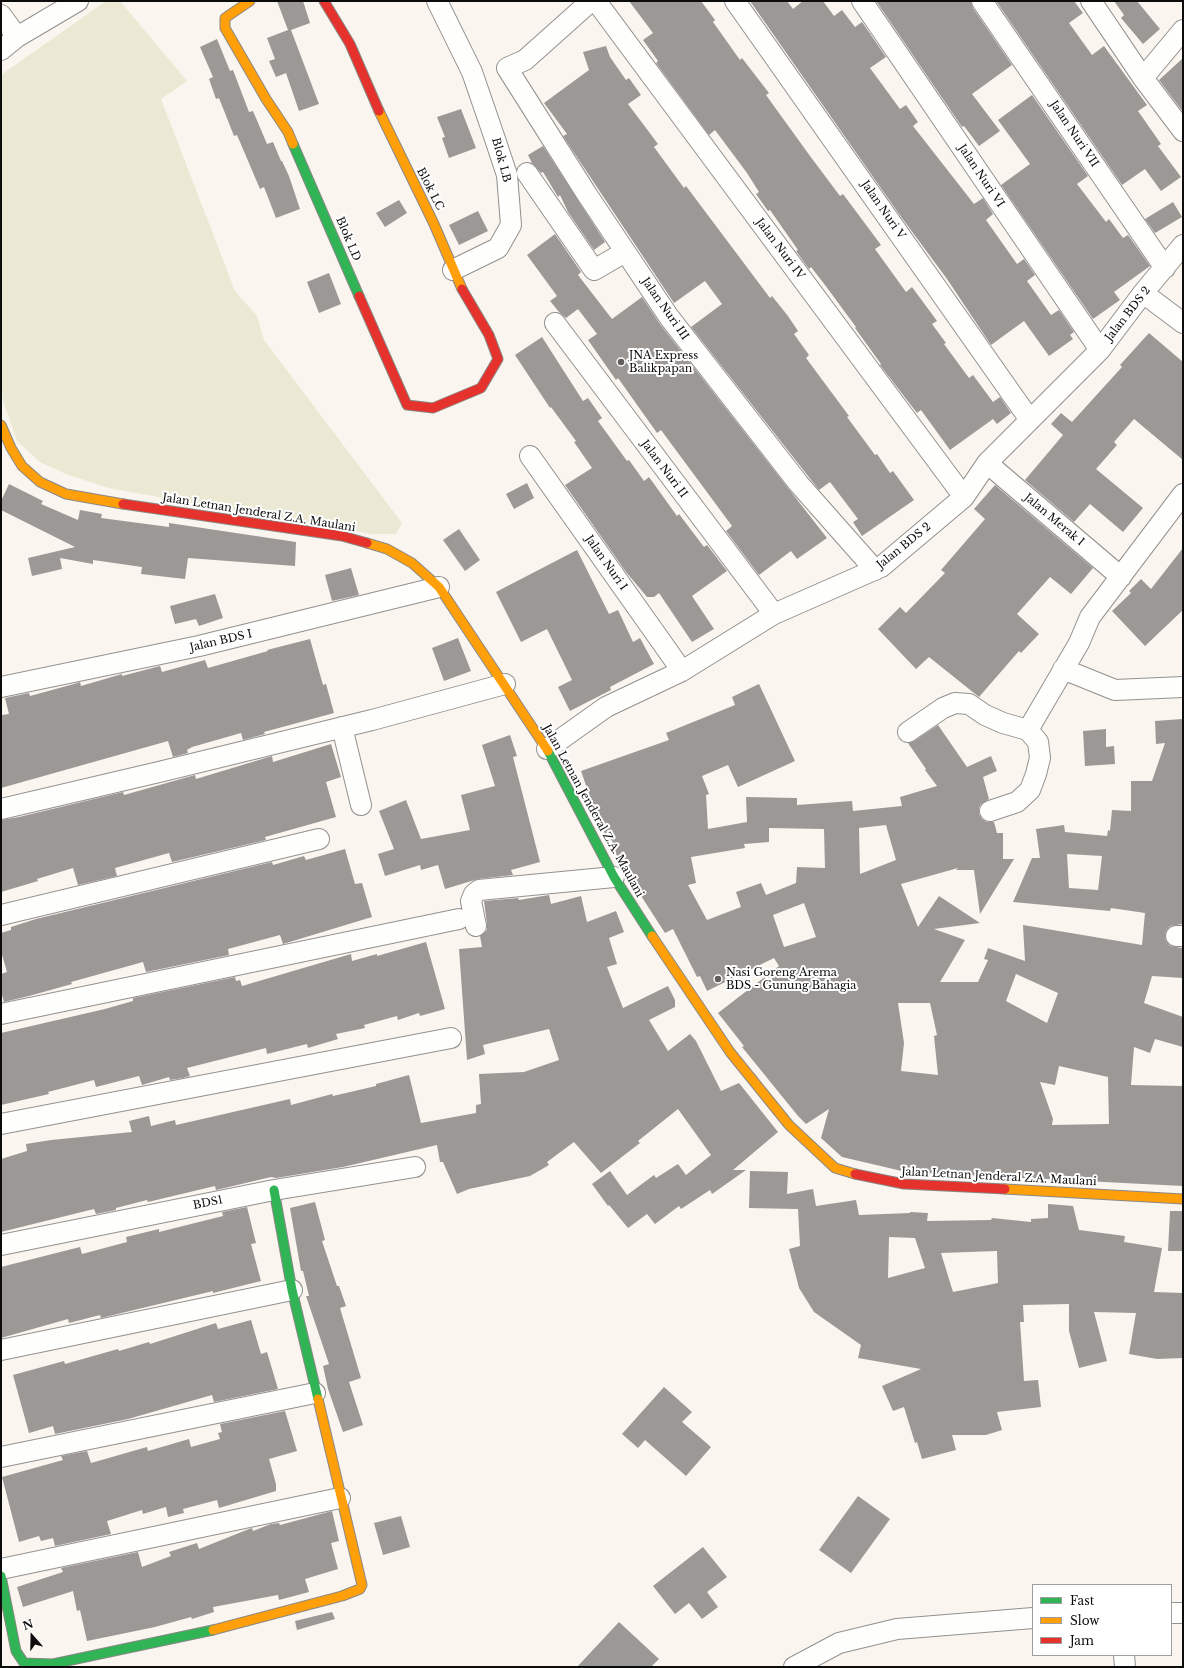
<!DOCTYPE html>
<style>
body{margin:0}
#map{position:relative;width:1184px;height:1668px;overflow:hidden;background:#faf5ef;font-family:"Libre Baskerville",serif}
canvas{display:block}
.frame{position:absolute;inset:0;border:2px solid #0c0c0c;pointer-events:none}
.legend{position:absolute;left:1032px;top:1584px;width:140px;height:72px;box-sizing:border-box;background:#fff;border:1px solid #9e9e9e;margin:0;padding:5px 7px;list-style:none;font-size:12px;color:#0c0c0c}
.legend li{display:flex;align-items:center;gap:8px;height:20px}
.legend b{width:20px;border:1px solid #9e9e9e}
.north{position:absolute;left:12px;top:1616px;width:40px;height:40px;-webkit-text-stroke:3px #fff;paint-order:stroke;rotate:340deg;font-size:11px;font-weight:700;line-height:16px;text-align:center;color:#0c0c0c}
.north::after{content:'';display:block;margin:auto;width:14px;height:18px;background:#0c0c0c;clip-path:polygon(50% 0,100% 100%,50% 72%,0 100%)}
</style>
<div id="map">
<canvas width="1184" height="1668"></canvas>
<div class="frame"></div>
<ul class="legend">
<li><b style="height:5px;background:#30b455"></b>Fast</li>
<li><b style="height:5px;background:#ff9f0a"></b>Slow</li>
<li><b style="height:5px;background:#e5322d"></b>Jam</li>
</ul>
<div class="north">N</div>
</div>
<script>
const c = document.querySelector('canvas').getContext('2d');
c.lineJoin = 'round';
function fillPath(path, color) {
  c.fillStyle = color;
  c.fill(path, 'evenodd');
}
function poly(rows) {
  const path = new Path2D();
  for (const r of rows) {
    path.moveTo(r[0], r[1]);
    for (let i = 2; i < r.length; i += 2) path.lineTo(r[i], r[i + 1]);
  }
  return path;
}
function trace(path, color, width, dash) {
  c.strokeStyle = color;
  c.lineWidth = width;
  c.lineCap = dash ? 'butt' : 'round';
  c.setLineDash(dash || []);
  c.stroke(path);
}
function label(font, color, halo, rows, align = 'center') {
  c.font = font + ' "Libre Baskerville",serif';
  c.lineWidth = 4;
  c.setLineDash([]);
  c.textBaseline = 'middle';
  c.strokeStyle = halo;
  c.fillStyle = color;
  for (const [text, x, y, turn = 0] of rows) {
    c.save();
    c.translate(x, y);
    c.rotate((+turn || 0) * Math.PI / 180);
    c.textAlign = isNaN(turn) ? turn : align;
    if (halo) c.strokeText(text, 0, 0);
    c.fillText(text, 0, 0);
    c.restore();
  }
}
fillPath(poly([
 [106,1,120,1,187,81,161,99,235,291,257,316,264,340,402,523,396,534,372,534,113,489,68,475,40,462,17,441,3,401,1,382,1,75]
]), '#ebe9d3');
fillPath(poly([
 [277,1,303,1,310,23,291,30,319,104,299,111,286,73,276,77,269,61,275,59,267,38,288,30],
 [629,1,701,1,715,20,713,22,740,60,742,58,769,93,766,95,810,156,840,196,843,194,881,245,875,249,906,292,912,287,937,321,932,324,946,343,944,344,969,378,973,375,993,402,1000,397,1011,413,997,424,993,419,950,450,921,410,917,413,880,365,881,364,855,328,856,327,825,285,811,267,809,269,796,251,798,250,770,210,768,211,756,194,759,192,747,173,715,130,709,135,656,63,658,61,643,40,653,33],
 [750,1,787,1,793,9,803,1,823,1,834,16,842,10,855,27,862,22,886,57,870,68,900,109,906,105,918,122,913,126,974,204,983,198,993,214,986,220,1017,264,1024,259,1035,275,1027,281,1051,315,1059,310,1074,332,1070,335,1073,339,1049,356,1024,321,991,345,947,279,899,214],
 [876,1,971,1,973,8,1012,65,972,94,1000,131,979,146,964,126,962,127],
 [996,1,1074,1,1083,13,1069,23,1092,55,1104,46,1147,105,1138,111,1161,144,1158,146,1181,177,1161,191,1145,169,1122,185],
 [1114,1,1137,1,1160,29,1143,44,1121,18,1124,15],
 [217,39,230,71,233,70,249,112,253,111,267,144,273,142,281,161,282,161,289,176,300,209,276,218,264,187,260,189,237,135,234,136,219,98,216,99,209,79,213,77,200,47],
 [606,46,610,57,626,80,629,78,641,95,628,104,658,144,654,147,684,188,686,186,770,298,772,296,788,316,798,331,794,334,809,355,806,358,849,416,847,417,875,455,877,454,890,473,893,471,914,500,862,536,853,522,858,519,830,482,819,490,691,327,722,304,705,281,674,303,563,136,567,134,544,103,589,70,583,52],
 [1183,58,1183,112,1159,80],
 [1032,95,1088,176,1077,184,1106,222,1109,219,1123,238,1128,235,1150,266,1114,292,1120,300,1093,319,1001,185,1030,164,998,120],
 [461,109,476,148,449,158,442,138,445,137,437,117],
 [543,146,605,242,594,250,568,212,560,195,558,197,543,172,541,173,532,163,528,155],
 [399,200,407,213,385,227,376,213],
 [1173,202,1182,217,1155,233,1145,219],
 [478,211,488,231,459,245,449,225],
 [555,234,581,272,578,275,612,319,642,297,660,324,827,538,797,559,791,551,759,575,726,531,732,526,661,430,657,433,618,378,616,380,588,340,597,334,578,309,566,318,559,312,550,301,557,296,527,255],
 [329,273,341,304,319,313,307,282],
 [1149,333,1183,362,1183,460,1134,419,1114,442,1117,445,1096,469,1143,508,1123,532,1090,504,1074,522,1025,480,1063,435,1051,424,1061,413,1072,422,1122,367,1120,365],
 [542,337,583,401,588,398,602,418,598,421,627,461,629,460,644,481,649,477,677,516,679,514,704,547,707,545,727,571,692,596,714,629,692,642,659,593,654,597,647,597,626,572,565,485,592,468,574,442,576,441,551,407,550,408,515,355],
 [527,483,534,498,514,509,506,494],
 [9,484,43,501,41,504,78,520,80,510,102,514,101,518,169,527,169,523,296,542,295,566,188,558,185,579,141,574,142,567,93,560,93,564,60,558,62,569,32,576,28,558,75,547,1,510,1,501],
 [995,485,1093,568,1071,594,1050,577,1017,614,1039,634,1021,653,1019,651,979,697,929,657,916,669,878,629,900,607,906,613,945,573,941,570,985,519,974,509],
 [459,529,480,560,465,571,443,540],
 [1183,548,1183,610,1145,646,1112,611,1131,593,1129,591,1141,579,1151,589],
 [577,550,609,614,618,610,633,642,640,638,654,664,610,687,611,690,570,711,558,687,572,680,547,629,521,642,496,592],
 [351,568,359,595,332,601,325,575],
 [215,594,223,618,199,626,196,619,175,624,170,606],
 [458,638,471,671,444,681,432,648],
 [310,639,323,685,326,684,334,713,264,732,265,734,243,740,241,733,192,747,187,750,188,753,173,757,168,741,1,788,1,715,9,714,5,698,29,693,30,696,74,684,80,682,81,686,122,674,122,676,160,666,162,672,205,660,208,668,268,651,267,650],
 [759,684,795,761,738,787,728,765,702,776,709,794,706,795,708,829,747,822,746,797,797,798,797,805,852,801,853,811,902,806,900,797,937,786,925,770,926,769,908,743,914,741,938,725,967,767,991,756,997,771,983,777,989,799,981,804,979,808,979,814,982,819,987,822,994,822,997,833,1003,833,1003,859,1014,859,980,914,974,870,956,870,958,868,901,884,918,927,939,896,980,923,934,929,965,940,940,982,978,982,988,960,984,959,988,948,1025,961,1023,925,1142,945,1145,913,1111,908,1110,911,1013,902,1032,858,1040,858,1036,829,1064,825,1065,832,1107,836,1108,830,1110,831,1112,810,1131,811,1131,781,1152,781,1165,743,1156,744,1155,721,1182,719,1183,734,1183,924,1170,926,1166,931,1165,936,1166,941,1170,946,1183,948,1183,978,1152,976,1144,1003,1183,1017,1183,1047,1155,1039,1150,1053,1134,1047,1131,1085,1183,1086,1183,1186,906,1172,842,1157,821,1138,829,1109,806,1124,798,1116,742,1047,744,1046,718,1013,779,966,774,958,707,991,700,976,697,977,673,929,665,933,625,871,615,852,612,840,609,841,588,801,591,800,581,771,669,740,666,733,735,705,732,697],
 [886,825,896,860,860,874,859,828],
 [769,828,824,829,825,868,797,867,796,883,766,895,761,883,736,892,741,907,707,920,688,885,696,883,691,857,745,848,744,844,769,842],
 [1067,854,1102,856,1098,890,1069,888],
 [804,903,816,937,784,947,773,915],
 [1016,974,1058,993,1047,1023,1006,1001],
 [898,1003,930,1003,937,1035,934,1036,938,1075,901,1071,904,1043],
 [1059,1066,1108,1077,1109,1124,1052,1125,1053,1119,1040,1082,1055,1085],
 [1106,729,1106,747,1114,746,1115,764,1085,766,1083,731],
 [510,735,517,756,513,757,540,862,511,870,513,875,478,879,445,889,438,865,421,870,420,865,385,876,378,854,394,849,379,811,406,800,421,839,470,830,461,795,495,786,482,745],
 [331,744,341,777,326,782,336,817,265,837,266,840,172,862,169,853,115,868,117,876,78,885,73,868,37,879,38,881,1,892,1,820,19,817,123,792,124,795,195,775,196,779,272,756,273,762],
 [345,849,355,884,362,883,372,917,283,944,280,935,228,949,229,955,146,972,143,962,71,982,72,984,29,996,4,1002,1,991,1,974,7,972,1,951,1,933,11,930,11,927,36,919,272,862,273,865,304,856,306,860],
 [549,895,551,904,581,896,587,922,616,911,624,932,609,938,617,964,607,967,623,1008,668,986,675,1000,675,1007,649,1020,668,1051,690,1034,696,1041,721,1091,739,1083,778,1132,733,1170,746,1170,712,1194,710,1190,681,1209,679,1206,655,1224,647,1214,628,1228,609,1205,608,1206,592,1184,610,1171,627,1195,654,1175,656,1178,678,1164,686,1175,711,1155,678,1109,638,1141,640,1143,601,1173,574,1142,547,1162,549,1165,530,1176,469,1189,457,1194,443,1162,440,1162,437,1145,343,1167,276,1178,271,1177,216,1190,215,1186,148,1202,147,1200,116,1208,116,1210,96,1214,94,1209,1,1232,1,1159,27,1151,26,1144,51,1140,132,1132,129,1121,149,1116,151,1126,175,1120,176,1125,290,1099,291,1105,332,1094,333,1096,376,1086,376,1084,409,1075,421,1123,476,1113,476,1105,481,1104,479,1074,524,1072,559,1060,549,1029,483,1045,485,1054,467,1060,459,949,482,947,480,936,487,930,487,924,484,901,518,898,519,900],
 [426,942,445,1009,420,1016,419,1013,398,1020,397,1016,364,1025,365,1028,336,1034,338,1039,308,1048,307,1044,267,1054,266,1048,187,1068,190,1076,183,1078,170,1080,169,1077,142,1085,139,1076,96,1087,94,1080,48,1092,49,1094,1,1105,1,1033,105,1009,133,1001,133,998,235,977,236,981,240,980,242,986,351,954,352,961,377,954,377,956],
 [750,1171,788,1172,787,1194,813,1189,816,1206,856,1200,859,1215,910,1213,910,1212,928,1213,927,1221,991,1220,992,1218,1031,1222,1031,1219,1048,1218,1048,1204,1073,1206,1079,1230,1125,1236,1124,1242,1162,1248,1154,1292,1183,1293,1183,1358,1157,1359,1129,1354,1136,1313,1094,1312,1107,1361,1079,1368,1069,1331,1069,1304,1023,1305,1024,1322,1020,1322,1024,1381,1038,1380,1041,1407,997,1412,1002,1430,986,1435,952,1435,956,1450,922,1459,917,1442,915,1443,904,1407,893,1411,882,1386,921,1369,858,1358,861,1345,814,1312,799,1288,789,1249,800,1246,798,1209,749,1208],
 [889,1237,915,1238,925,1268,888,1278],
 [997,1251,998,1283,953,1292,941,1253],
 [315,1202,325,1240,322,1241,337,1286,339,1286,346,1306,340,1308,361,1378,349,1382,363,1425,343,1432,328,1389,323,1366,329,1364,306,1296,309,1296,303,1271,301,1271,290,1208],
 [247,1207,256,1243,251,1244,261,1281,213,1293,213,1291,101,1318,100,1315,69,1323,68,1319,1,1338,1,1267,80,1247,82,1254,127,1242,126,1237,159,1229,159,1232,223,1216,222,1212],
 [1170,1211,1183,1211,1183,1251,1168,1251],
 [251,1320,261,1354,267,1352,278,1389,214,1402,212,1395,128,1419,55,1434,53,1426,29,1433,13,1375,64,1361,65,1364,118,1349,119,1351,149,1342,150,1344,216,1323,218,1329],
 [664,1387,692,1412,682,1422,711,1447,686,1476,645,1440,638,1448,622,1434],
 [285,1411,297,1451,269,1459,276,1484,276,1491,219,1508,217,1500,183,1509,184,1513,168,1517,166,1507,143,1514,142,1510,107,1521,111,1534,55,1546,53,1538,41,1541,39,1536,19,1542,2,1477,63,1460,61,1456,87,1451,91,1463,147,1447,148,1451,189,1439,191,1447,220,1439,218,1433,222,1432,220,1424],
 [858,1496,890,1519,851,1573,819,1550],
 [332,1511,339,1541,331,1543,338,1569,305,1579,309,1592,279,1600,278,1595,213,1607,214,1612,192,1619,191,1617,155,1627,87,1641,80,1610,77,1611,73,1591,23,1607,17,1587,63,1572,61,1568,138,1552,142,1567,171,1556,169,1552,197,1543,199,1549,249,1529,252,1528,253,1531,271,1524,279,1523,280,1525],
 [401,1516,410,1547,383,1555,374,1523],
 [703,1547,727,1577,707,1592,718,1607,702,1619,689,1603,675,1614,653,1586],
 [332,1612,335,1619,297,1630,295,1621],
 [619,1622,659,1659,651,1667,577,1667]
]), '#9c9895');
const street = poly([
 [437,1,472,72,495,139,507,175,511,225,498,248,453,270],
 [591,1,525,60,507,68,586,193,669,317,799,484,875,570],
 [596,1,964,497],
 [735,1,1030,420],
 [862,1,1100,350],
 [982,1,1165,268],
 [1091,1,1143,78,1183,131],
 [1,15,17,37],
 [1,50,17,37,78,1],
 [1143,78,1183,30],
 [527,173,594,270,625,252],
 [1143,293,1183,323],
 [555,323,774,614],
 [530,456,682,671],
 [987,463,1121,577],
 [1063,669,1115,690,1183,687],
 [1,687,199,646,439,587],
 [342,727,361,805],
 [908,732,943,708,955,703,969,704,985,715,1003,723,1028,730],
 [547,749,606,707,682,671,774,614,881,567,964,497,987,463,1100,350,1143,293,1183,245],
 [1,809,159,772,372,720,505,684],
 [990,811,1017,802,1030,790,1036,774,1040,758,1038,742,1028,730,1079,643,1090,617,1183,494],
 [1,915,319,839],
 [476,926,471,901,474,894,479,890,614,877],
 [1176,936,1183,936],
 [1,1014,459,919],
 [1,1124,451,1038],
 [1,1245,274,1190,415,1167],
 [1,1350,292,1290],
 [1,1457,315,1393],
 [1,1569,340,1498],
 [1171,1613,1183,1613],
 [1124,1655,1125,1667],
 [794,1667,839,1643,897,1629,1033,1618]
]);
const fast = poly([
 [293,144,359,296],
 [548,751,614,877,652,936],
 [274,1190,292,1290,318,1399],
 [1,1576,16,1651,24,1663,53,1664,213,1630]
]);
const slow = poly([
 [250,1,225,18,225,28,266,99,288,132,293,144],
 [379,111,434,224,462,289],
 [1,425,11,448,22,466,40,482,66,494,123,504],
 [367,543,387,549,412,563,439,587,548,751],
 [652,936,730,1052,789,1125,835,1168,855,1174],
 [1005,1189,1183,1199],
 [213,1630,342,1596,360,1589,362,1585,318,1399]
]);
const jam = poly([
 [324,1,350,44,379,111],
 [359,296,407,405,433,408,481,388,498,359,489,335,462,289],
 [123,504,342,536,367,543],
 [855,1174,904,1184,1005,1189]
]);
trace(street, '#93918e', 22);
trace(fast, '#8a8885', 11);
trace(slow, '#8a8885', 11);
trace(jam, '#8a8885', 11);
trace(street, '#fefefd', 20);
trace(fast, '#30b455', 9);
trace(slow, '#ff9f0a', 9);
trace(jam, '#e5322d', 9);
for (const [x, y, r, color] of [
 [621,362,4,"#5f5e5b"],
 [718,979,4,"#5f5e5b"]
]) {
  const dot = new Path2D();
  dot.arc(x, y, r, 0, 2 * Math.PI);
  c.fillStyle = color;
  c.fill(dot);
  trace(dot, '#fff', 1.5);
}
label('11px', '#0c0c0c', '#fff', [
 ["Jalan Nuri VII",1074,134,56],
 ["Blok LB",501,160,75],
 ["Jalan Nuri VI",981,176,56],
 ["Blok LC",430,189,63],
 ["Jalan Nuri V",883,210,55],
 ["Blok LD",348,239,67],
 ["Jalan Nuri IV",780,249,53],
 ["Jalan Nuri III",665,309,55],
 ["Jalan BDS 2",1128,314,-52],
 ["Jalan Nuri II",664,469,53],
 ["Jalan Letnan Jenderal Z.A. Maulani",259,513,9],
 ["Jalan Merak I",1054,520,40],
 ["Jalan BDS 2",904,546,-39],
 ["Jalan Nuri I",606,563,55],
 ["Jalan BDS I",221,641,-13],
 ["Jalan Letnan Jenderal Z.A. Maulani",593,811,61],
 ["Jalan Letnan Jenderal Z.A. Maulani",999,1177,3],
 ["BDS1",208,1203,-11]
]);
label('11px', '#0c0c0c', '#fff', [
 ["JNA Express",629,356],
 ["Balikpapan",629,369],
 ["Nasi Goreng Arema",726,973],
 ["BDS - Gunung Bahagia",726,986]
], 'left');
</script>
